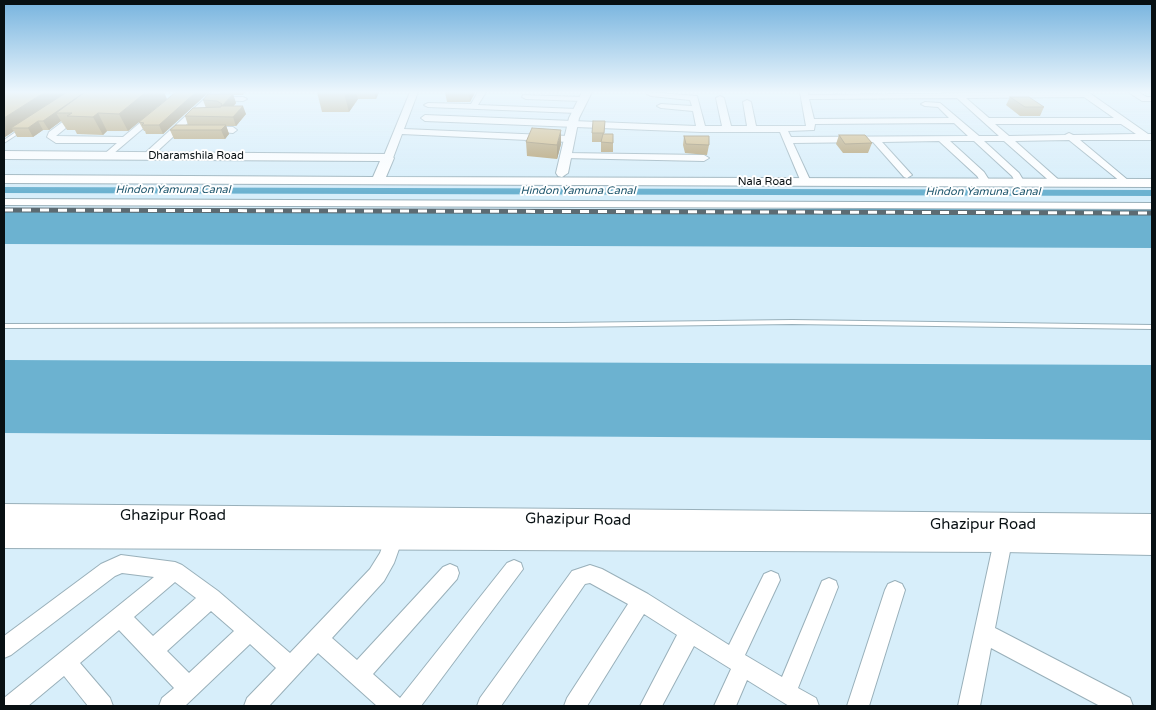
<!DOCTYPE html>
<style>
body{margin:0}
#map{position:relative;width:1156px;height:710px;overflow:hidden;background:#d7eefa;font-family:"Varela Round",sans-serif}
canvas{display:block}
.frame{position:absolute;inset:0;border:5px solid #081013;pointer-events:none}
</style>
<div id="map">
<canvas width="1156" height="710"></canvas>
<div class="frame"></div>
</div>
<script>
const c = document.querySelector('canvas').getContext('2d');
c.lineJoin = 'round';
function fillPath(path, color) {
  c.fillStyle = color;
  c.fill(path, 'evenodd');
}
function poly(rows) {
  const path = new Path2D();
  for (const r of rows) {
    path.moveTo(r[0], r[1]);
    for (let i = 2; i < r.length; i += 2) path.lineTo(r[i], r[i + 1]);
  }
  return path;
}
function trace(path, color, width, dash) {
  c.strokeStyle = color;
  c.lineWidth = width;
  c.lineCap = dash ? 'butt' : 'round';
  c.setLineDash(dash || []);
  c.stroke(path);
}
function label(font, color, halo, rows, align = 'center') {
  c.font = font + ' "Varela Round",sans-serif';
  c.lineWidth = 4;
  c.setLineDash([]);
  c.textBaseline = 'middle';
  c.strokeStyle = halo;
  c.fillStyle = color;
  for (const [text, x, y, turn = 0] of rows) {
    c.save();
    c.translate(x, y);
    c.rotate((+turn || 0) * Math.PI / 180);
    c.textAlign = isNaN(turn) ? turn : align;
    if (halo) c.strokeText(text, 0, 0);
    c.fillText(text, 0, 0);
    c.restore();
  }
}
fillPath(poly([
 [4,209,1152,209,1152,248,4,244],
 [4,360,1152,365,1152,440,4,433]
]), '#6cb2d0');
fillPath(poly([
 [4,187,1152,190,1152,196,4,193,4,187]
]), '#6cb2d0');
const service = poly([
 [20,129,24,130,4,143,4,140,20,129],
 [792,320,1152,325,1152,329,792,324,564,327,4,328,4,324,564,323,792,320]
]);
const minor = poly([
 [212,92,221,92,217,97,243,97,247,99,243,101,213,100,150,158,144,158,144,154,212,92],
 [410,92,418,92,404,129,569,136,573,139,569,142,402,134,393,158,388,161,385,160,383,158,410,92],
 [478,92,486,92,478,105,577,109,581,111,577,113,428,107,424,105,428,103,471,104,478,92],
 [648,92,697,96,705,126,722,126,716,98,720,96,724,98,731,126,747,126,743,102,747,100,751,102,756,126,806,126,800,92,808,92,808,95,1088,92,1148,134,1152,134,1152,140,1080,140,1129,181,1129,185,1126,186,1069,140,1015,141,1060,181,1060,185,1057,186,1054,185,1004,141,984,141,1019,173,1025,183,1023,185,1017,185,1012,176,974,141,950,141,984,172,991,183,989,185,983,185,977,176,939,141,882,142,912,175,907,178,904,177,873,142,793,143,811,182,806,185,801,182,780,132,701,132,425,121,421,118,425,115,696,126,693,111,661,108,657,106,661,104,692,106,690,100,651,96,647,94,648,92],
 [1084,97,1114,118,989,118,966,98,1084,97],
 [957,98,999,136,979,136,940,103,925,102,921,104,925,106,938,107,949,118,814,119,809,99,957,98],
 [954,123,968,136,791,137,788,131,814,130,815,124,954,123],
 [995,124,1121,124,1136,134,1073,135,1069,133,1065,135,1009,136,995,124],
 [1128,92,1138,92,1147,97,1152,97,1152,101,1142,101,1128,92],
 [523,95,582,97,586,99,582,101,526,99,522,97,523,95],
 [76,112,83,114,56,136,123,137,153,112,160,114,107,159,102,156,117,143,56,143,47,137,49,132,76,112],
 [210,126,233,127,237,130,233,133,207,131,207,127,210,126],
 [566,153,704,155,709,158,704,161,563,158,563,154,566,153],
 [4,199,1152,203,1152,209,4,205,4,199],
 [396,524,402,526,405,532,394,563,384,581,332,638,357,660,443,567,450,564,457,567,459,573,457,579,373,674,400,698,507,563,514,560,521,563,523,569,421,706,377,706,318,653,269,706,244,706,247,698,276,668,250,644,185,706,159,706,162,698,174,688,119,630,80,663,110,698,113,706,88,706,64,676,28,706,4,706,4,698,154,577,122,573,115,576,11,655,4,658,4,636,101,564,121,555,175,562,182,565,218,591,290,653,370,569,380,553,390,526,396,524],
 [175,582,196,598,153,636,134,617,175,582],
 [211,611,234,631,189,673,167,651,211,611],
 [1004,528,1010,530,1013,536,995,628,1130,698,1133,706,1100,706,991,648,980,706,958,706,995,536,998,530,1004,528],
 [590,565,602,569,648,594,729,645,764,574,771,571,778,574,780,580,745,655,782,677,822,581,829,578,836,581,838,587,798,688,816,698,819,706,789,706,747,680,736,706,714,706,731,669,694,646,662,706,640,706,677,635,644,614,587,706,564,706,567,698,628,604,590,583,585,584,501,706,477,706,480,698,572,571,590,565],
 [895,581,902,584,905,590,869,706,847,706,885,590,888,584,895,581]
]);
const tertiary = poly([
 [582,92,592,92,579,118,568,173,562,177,558,176,556,173,569,118,582,92],
 [4,151,388,154,394,158,386,177,1152,179,1152,187,4,183,4,175,373,177,380,161,4,159,4,151]
]);
const secondary = poly([
 [4,504,1152,514,1152,555,1003,552,4,548,4,504]
]);
trace(service, '#99b0ba', 2);
trace(minor, '#99b0ba', 2);
trace(tertiary, '#99b0ba', 2);
trace(secondary, '#99b0ba', 2);
fillPath(service, '#fff');
fillPath(minor, '#fff');
fillPath(tertiary, '#fff');
fillPath(secondary, '#fff');
const rail = poly([
 [4,210,1152,213]
]);
trace(rail, '#5d6b72', 5);
trace(rail, '#fff', 3, [9]);
fillPath(poly([
 [4,92,167,99,128,131,107,131,103,135,77,134,75,130,67,130,61,121,49,130,43,130,33,137,17,137,14,131,5,137,4,137],
 [176,92,209,92,163,134,146,134,145,131,144,131,139,122],
 [220,92,245,92,243,95,233,95,236,103,234,106,246,114,236,126,226,126,229,134,225,139,174,139,170,130,188,125,185,116,206,108,203,100,221,94],
 [317,92,379,92,376,99,358,99,349,112,322,112],
 [445,92,475,92,475,93,470,102,447,102],
 [1010,97,1044,107,1040,116,1020,116,1006,105],
 [605,121,604,134,613,134,613,152,601,152,601,142,592,142,592,133],
 [839,135,872,143,868,153,843,153,836,144],
 [684,136,709,145,707,155,685,153,683,145],
 [526,142,561,144,557,159,527,156]
]), '#af9865');
fillPath(poly([
 [45,92,69,92,11,128,14,131,5,137,4,135,4,118],
 [85,92,56,113,61,121,49,130,43,121],
 [146,92,164,92,167,99,128,131,119,114],
 [196,92,209,92,163,134,159,125],
 [345,92,356,92,358,99,349,112,344,93],
 [374,92,379,92,376,99],
 [469,92,475,92,470,102],
 [233,94,236,103,226,114,222,106],
 [243,106,246,114,236,126,233,117],
 [98,113,107,131,103,135,93,117],
 [38,121,43,130,33,137,28,128],
 [226,125,229,134,225,139,221,130],
 [561,130,561,144,557,159,557,145]
]), '#8f7c53');
const building = poly([
 [4,92,45,92,4,118,4,92],
 [67,92,85,92,43,121,38,121,28,128,11,128,67,92],
 [85,92,146,92,119,114,98,113,93,117,67,116,72,113,56,113,85,92],
 [176,92,196,92,159,125,142,125,144,123,139,122,176,92],
 [317,92,345,92,344,93,317,92],
 [208,94,233,94,222,106,243,106,233,117,185,116,193,108,221,107,222,104,217,101,203,100,208,94],
 [1010,97,1029,97,1044,107,1025,107,1010,97],
 [593,121,605,121,604,133,592,133,593,121],
 [176,125,226,125,221,130,170,130,176,125],
 [532,128,561,130,557,145,526,142,532,128],
 [603,134,613,134,613,143,601,142,603,134],
 [839,135,865,135,872,143,845,144,839,135],
 [684,136,709,136,709,145,686,144,684,136]
]);
fillPath(building, '#ccb176');
trace(building, '#8f7c53', 1);
const sky = c.createLinearGradient(0, 0, 0, 192);
sky.addColorStop(0, '#76b3de');
sky.addColorStop(0.48, '#edf7fd');
sky.addColorStop(1, '#edf7fd00');
c.fillStyle = sky;
c.fillRect(0, 0, 1156, 192);
label('11px', '#081013', '#fff', [
 ["Dharamshila Road",196,156],
 ["Nala Road",765,182]
]);
label('italic 11px', '#1e566d', '#fff', [
 ["Hindon Yamuna Canal",173,190],
 ["Hindon Yamuna Canal",578,191],
 ["Hindon Yamuna Canal",983,192]
]);
label('15px', '#081013', '#fff', [
 ["Ghazipur Road",173,516],
 ["Ghazipur Road",578,520,1],
 ["Ghazipur Road",983,525]
]);
</script>
